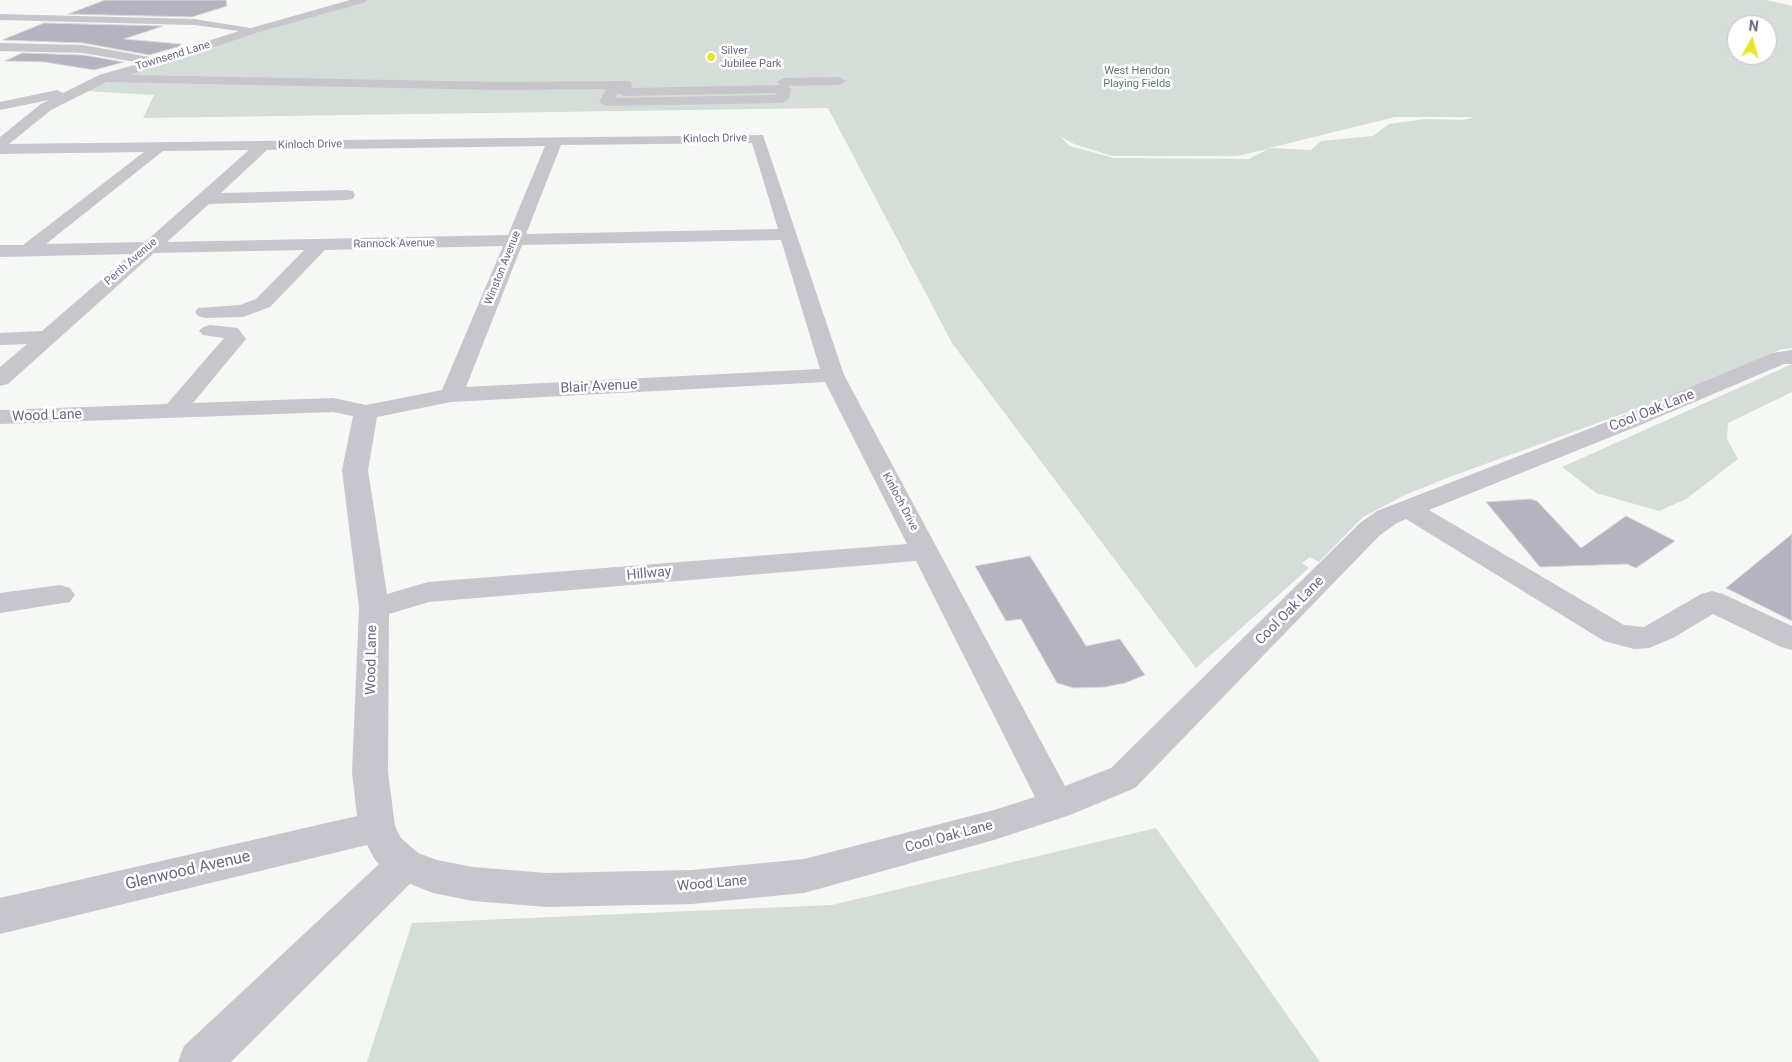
<!DOCTYPE html>
<style>
body{margin:0}
#map{position:relative;width:1792px;height:1062px;overflow:hidden;background:#f6f8f5;font-family:Roboto,sans-serif}
canvas{display:block}
.north{position:absolute;left:1727px;top:15px;width:50px;height:50px;box-sizing:border-box;background:#fff;border:1px solid #c4c2cf;border-radius:50%;rotate:7deg;font-size:14px;font-weight:700;line-height:20px;text-align:center;color:#6c6687}
.north::after{content:'';display:block;margin:auto;width:18px;height:22px;background:#eae424;clip-path:polygon(50% 0,100% 100%,50% 72%,0 100%)}
</style>
<div id="map">
<canvas width="1792" height="1062"></canvas>
<div class="north">N</div>
</div>
<script>
const c = document.querySelector('canvas').getContext('2d');
c.lineJoin = 'round';
function fillPath(path, color) {
  c.fillStyle = color;
  c.fill(path, 'evenodd');
}
function poly(rows) {
  const path = new Path2D();
  for (const r of rows) {
    path.moveTo(r[0], r[1]);
    for (let i = 2; i < r.length; i += 2) path.lineTo(r[i], r[i + 1]);
  }
  return path;
}
function trace(path, color, width, dash) {
  c.strokeStyle = color;
  c.lineWidth = width;
  c.lineCap = dash ? 'butt' : 'round';
  c.setLineDash(dash || []);
  c.stroke(path);
}
function label(font, color, halo, rows, align = 'center') {
  c.font = font + ' Roboto,sans-serif';
  c.lineWidth = 5;
  c.setLineDash([]);
  c.textBaseline = 'middle';
  c.strokeStyle = halo;
  c.fillStyle = color;
  for (const [text, x, y, turn = 0] of rows) {
    c.save();
    c.translate(x, y);
    c.rotate((+turn || 0) * Math.PI / 180);
    c.textAlign = isNaN(turn) ? turn : align;
    if (halo) c.strokeText(text, 0, 0);
    c.fillText(text, 0, 0);
    c.restore();
  }
}
fillPath(poly([
 [367,0,1766,0,1789,5,1792,6,1792,348,1782,349,1677,394,1447,478,1405,495,1363,517,1319,562,1310,557,1302,563,1309,568,1196,668,952,343,828,108,143,118,154,95,86,91,148,66,323,12],
 [1737,25,1767,25,1767,55,1737,55],
 [1395,117,1475,117,1462,120,1426,119,1389,124,1373,136,1321,141,1311,150,1269,148],
 [1060,136,1074,144,1112,156,1237,156,1268,149,1249,159,1114,158,1070,146],
 [1792,364,1792,392,1728,423,1727,439,1738,459,1686,499,1659,511,1596,493,1562,467],
 [1156,828,1320,1062,367,1062,412,923,832,905]
]), '#d4ddd8');
const building = poly([
 [105,0,226,0,227,6,192,17,68,14,105,0],
 [44,23,163,26,124,39,181,44,181,46,149,55,83,43,2,40,44,23],
 [22,53,83,55,124,62,94,70,45,62,5,61,22,53],
 [1530,499,1537,501,1581,548,1626,516,1675,541,1636,568,1627,564,1540,567,1486,502,1530,499],
 [1792,534,1792,621,1726,588,1792,534],
 [1030,556,1086,646,1120,639,1145,675,1125,683,1105,687,1074,688,1057,683,1021,619,1006,621,975,566,1030,556]
]);
fillPath(building, '#b4b3bf');
trace(building, '#d8dad7', 1);
fillPath(poly([
 [350,0,367,0,366,2,259,32,130,75,499,82,626,81,631,82,632,88,780,85,777,82,784,78,839,77,846,81,839,85,788,86,791,89,789,99,782,103,606,106,599,102,606,89,499,90,107,82,51,110,9,144,763,135,844,375,1065,786,1111,768,1360,523,1377,511,1622,416,1772,353,1792,350,1792,364,1784,364,1638,426,1429,510,1624,625,1644,627,1701,594,1712,591,1723,594,1792,626,1792,650,1781,647,1713,614,1673,638,1649,648,1634,649,1604,641,1406,519,1397,523,1380,535,1135,788,1070,815,994,840,804,893,692,904,547,907,473,901,433,893,410,884,231,1062,178,1062,184,1046,379,864,375,860,367,845,0,934,0,898,357,816,352,772,359,608,342,470,353,416,333,412,0,424,0,410,167,404,224,338,203,335,199,331,203,327,210,325,238,328,246,339,193,403,333,398,366,405,442,390,503,246,325,250,270,307,243,317,205,318,198,316,195,312,198,308,240,305,256,299,304,250,154,253,8,384,0,386,0,367,27,344,0,345,0,333,42,331,131,254,0,257,0,245,23,245,144,152,0,154,0,137,41,104,49,100,0,110,0,102,57,90,63,93,99,75,141,63,83,53,0,51,0,43,83,45,155,58,239,31,194,25,0,20,0,14,194,19,251,28,350,0],
 [618,93,624,96,776,93,776,95,615,98,618,93],
 [752,143,778,229,526,234,561,145,752,143],
 [545,146,508,235,167,242,209,204,347,200,353,199,355,195,353,191,347,190,221,193,267,150,545,146],
 [249,150,145,242,46,244,163,151,249,150],
 [781,240,820,369,466,387,522,245,781,240],
 [825,382,907,544,428,582,387,594,368,470,377,417,451,402,825,382],
 [916,561,1035,797,994,810,804,859,692,870,547,873,473,867,437,860,418,853,401,838,395,826,388,772,389,614,429,602,916,561],
 [60,585,70,588,75,595,70,602,0,613,0,593,60,585]
]), '#c7c6cd');
for (const [x, y, r, color] of [
 [711,57,5,"#eae424"]
]) {
  const dot = new Path2D();
  dot.arc(x, y, r, 0, 2 * Math.PI);
  c.fillStyle = color;
  c.fill(dot);
  trace(dot, '#fff', 2);
}
label('11px', '#6c6687', '#fff', [
 ["Silver",721,51],
 ["Jubilee Park",721,64]
], 'left');
label('11px', '#6c6687', '#fff', [
 ["Townsend Lane",173,56,-17],
 ["Kinloch Drive",715,139,-1],
 ["Kinloch Drive",310,145,-1],
 ["Rannock Avenue",394,244,-1],
 ["Perth Avenue",131,262,-41],
 ["Winston Avenue",503,268,-68],
 ["Kinloch Drive",900,502,62]
]);
label('11px', '#61796e', '#fff', [
 ["West Hendon",1137,71],
 ["Playing Fields",1137,84]
]);
label('14px', '#6c6687', '#fff', [
 ["Blair Avenue",599,387,-3],
 ["Cool Oak Lane",1652,411,-22],
 ["Wood Lane",47,416,-2],
 ["Hillway",649,574,-5],
 ["Cool Oak Lane",1290,611,-45],
 ["Wood Lane",372,660,-89],
 ["Cool Oak Lane",949,837,-15],
 ["Wood Lane",712,884,-5]
]);
label('16px', '#6c6687', '#fff', [
 ["Glenwood Avenue",188,871,-13]
]);
</script>
